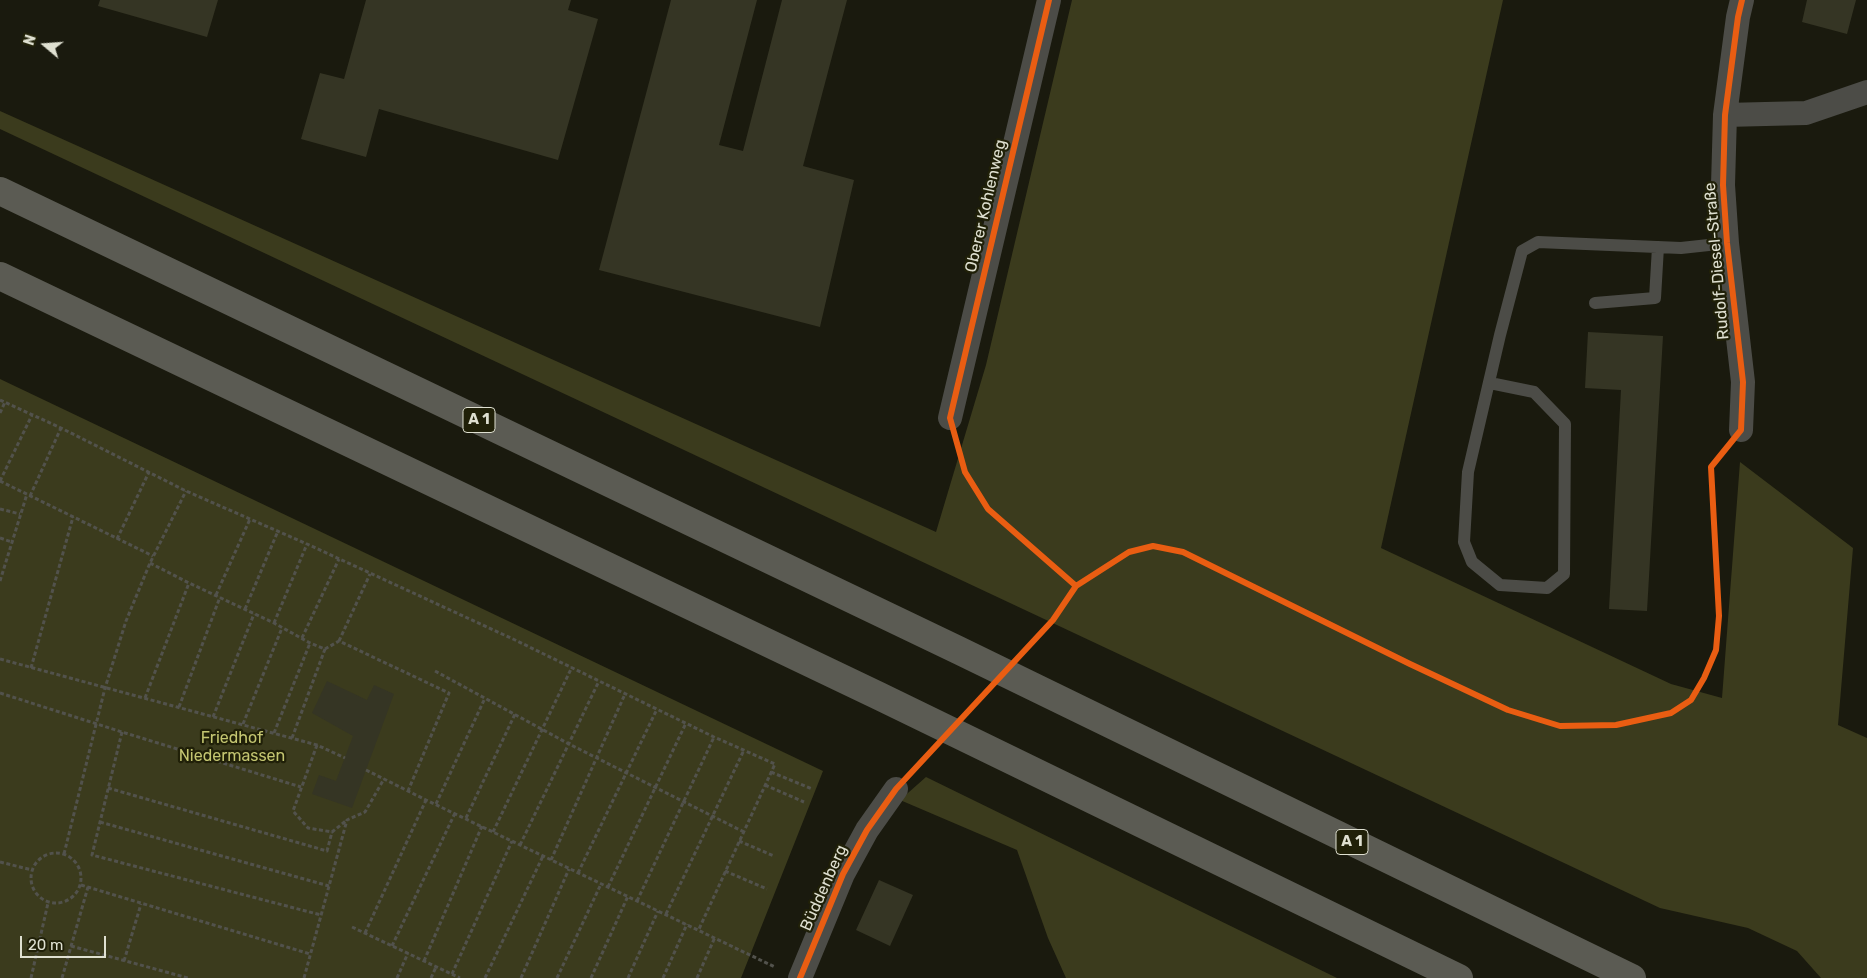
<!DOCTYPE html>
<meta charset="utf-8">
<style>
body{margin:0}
#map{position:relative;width:1867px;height:978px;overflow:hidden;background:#1a1a0e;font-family:Rubik,sans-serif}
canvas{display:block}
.north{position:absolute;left:20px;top:20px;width:50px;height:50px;-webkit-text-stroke:4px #202008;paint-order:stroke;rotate:288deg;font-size:14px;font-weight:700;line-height:20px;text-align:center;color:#dfe0d1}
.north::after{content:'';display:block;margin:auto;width:18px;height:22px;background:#dfe0d1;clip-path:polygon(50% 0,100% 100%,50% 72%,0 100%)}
.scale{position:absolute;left:20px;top:936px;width:86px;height:22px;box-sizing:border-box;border:2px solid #dfe0d1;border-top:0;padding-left:6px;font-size:15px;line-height:18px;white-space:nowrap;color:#dfe0d1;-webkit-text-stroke:4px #202008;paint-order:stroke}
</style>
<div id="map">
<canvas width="1867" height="978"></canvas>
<div class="north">N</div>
<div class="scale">20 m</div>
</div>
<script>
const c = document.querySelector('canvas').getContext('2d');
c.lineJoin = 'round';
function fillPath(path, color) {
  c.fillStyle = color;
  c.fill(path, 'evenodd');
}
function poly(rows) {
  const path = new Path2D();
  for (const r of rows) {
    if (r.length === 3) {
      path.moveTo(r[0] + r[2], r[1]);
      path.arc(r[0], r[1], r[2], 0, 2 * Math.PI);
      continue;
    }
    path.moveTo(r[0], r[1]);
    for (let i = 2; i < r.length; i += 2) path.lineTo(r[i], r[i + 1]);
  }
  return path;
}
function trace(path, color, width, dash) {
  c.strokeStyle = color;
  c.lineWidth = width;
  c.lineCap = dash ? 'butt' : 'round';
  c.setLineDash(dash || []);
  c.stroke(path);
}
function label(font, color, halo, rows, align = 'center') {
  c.font = font + ' Rubik,sans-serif';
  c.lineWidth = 4.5;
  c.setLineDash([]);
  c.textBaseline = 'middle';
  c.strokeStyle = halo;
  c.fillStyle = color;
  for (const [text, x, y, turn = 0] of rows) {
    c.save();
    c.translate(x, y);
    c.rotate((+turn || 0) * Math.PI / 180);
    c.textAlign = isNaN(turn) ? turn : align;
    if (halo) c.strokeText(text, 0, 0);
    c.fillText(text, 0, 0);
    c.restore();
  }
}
fillPath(poly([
 [1072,0,1503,0,1381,548,1671,684,1722,698,1740,462,1853,548,1838,725,1867,738,1867,978,1821,978,1797,951,1748,928,1660,908,0,129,0,111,936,532,986,365],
 [0,379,823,771,741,978,0,978],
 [926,777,1337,978,1066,978,1048,938,1017,850,900,800]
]), '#3b3b1d');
fillPath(poly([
 [100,0,218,0,207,37,98,6],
 [366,0,571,0,568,10,598,19,558,160,379,109,366,157,301,139,320,73,344,79],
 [671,0,757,0,719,145,743,151,782,0,847,0,803,166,854,180,820,327,599,270],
 [1807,0,1856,0,1847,34,1802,22],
 [1588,332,1663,336,1647,611,1609,609,1621,390,1585,388],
 [327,681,367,700,374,685,394,694,352,808,312,794,319,775,336,781,353,736,312,713],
 [879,880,913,895,890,946,856,930]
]), '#353524');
trace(poly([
 [0,400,61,428,186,491,307,544,513,639,714,737,775,764,699,929],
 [0,413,5,402],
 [0,481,153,556],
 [0,481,32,415],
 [30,496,61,428],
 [0,509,20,514],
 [0,538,12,542],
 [117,539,149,472],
 [150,563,189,583,274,623,310,643,325,649,339,641,449,693,408,791],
 [0,581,27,494],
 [216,595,250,519],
 [245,609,278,531],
 [274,623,307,544],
 [302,638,339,559],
 [339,641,370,574],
 [0,659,317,745,345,758],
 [31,668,73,517],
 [435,671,569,744,744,832],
 [0,693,122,732,301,787],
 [145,698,189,583],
 [179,707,220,597],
 [213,717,254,614],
 [243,724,282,628],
 [122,732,92,855,321,915],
 [274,733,310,643],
 [292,738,325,649],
 [317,745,293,811,308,828,332,832,347,820],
 [366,770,426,800,775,967],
 [771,772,812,789],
 [765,785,804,802],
 [108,788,327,851,332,832],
 [436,804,485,698],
 [466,818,515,714],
 [100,822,329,886],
 [493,832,572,667],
 [739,841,774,856],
 [520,845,599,681],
 [56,878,25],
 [64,854,105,688,126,621,150,563,186,491],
 [551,860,625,694],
 [0,862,32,870],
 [725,871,767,889],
 [578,873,657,709],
 [81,885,310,954],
 [608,887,686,723],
 [637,901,714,737],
 [666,914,744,750],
 [352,927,460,978],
 [365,933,426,800],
 [71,946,188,978],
 [392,946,455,813],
 [124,961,141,904],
 [424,961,482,826],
 [452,974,512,841],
 [31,978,48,903],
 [62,978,88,887],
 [304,978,347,820,365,812,384,779],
 [397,978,408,953],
 [431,978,436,967],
 [485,978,543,856],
 [521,978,569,869],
 [557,978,601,884],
 [591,978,628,896],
 [628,978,658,911],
 [663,978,687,924],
 [697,978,715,937]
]), '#52524c', 3, [4, 2.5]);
trace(poly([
 [1595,303,1655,298,1658,247],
 [1490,383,1534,392,1565,424,1564,574,1547,588,1500,585,1472,562,1464,542,1468,472,1500,335,1522,251,1538,242,1681,248,1727,243]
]), '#4c4c47', 12);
trace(poly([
 [1725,115,1806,113,1867,92],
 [950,418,1049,0],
 [1741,430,1743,382,1727,243,1723,185,1725,115,1738,17,1742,0],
 [800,978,843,874,867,830,896,789]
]), '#4c4c47', 24);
trace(poly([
 [0,191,958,650,1632,978],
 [0,276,879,696,1459,978]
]), '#5b5b53', 28);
trace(poly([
 [1049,0,950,418,965,472,988,509,1076,586],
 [800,978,843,874,867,830,896,789,1053,620,1076,586,1129,552,1153,546,1183,552,1410,664,1508,710,1560,726,1616,725,1671,713,1691,700,1704,678,1716,650,1719,616,1711,467,1741,430,1743,382,1727,243,1723,185,1725,115,1738,17,1742,0]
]), '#e95d12', 6);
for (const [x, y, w] of [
 [479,420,32],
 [1352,842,32]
]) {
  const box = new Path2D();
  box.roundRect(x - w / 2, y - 12.5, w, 25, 4);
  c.fillStyle = '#202008';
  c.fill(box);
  trace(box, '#dfe0d1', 1);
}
label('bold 15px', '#dfe0d1', null, [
 ["A 1",479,420],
 ["A 1",1352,842]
]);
label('16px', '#dfe0d1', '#202008', [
 ["Oberer Kohlenweg",986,206,-77],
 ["Rudolf-Diesel-Straße",1717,261,-95],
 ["Büddenberg",824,888,-66]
]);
label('16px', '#c4c671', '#202008', [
 ["Friedhof",232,738],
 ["Niedermassen",232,756]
]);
</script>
